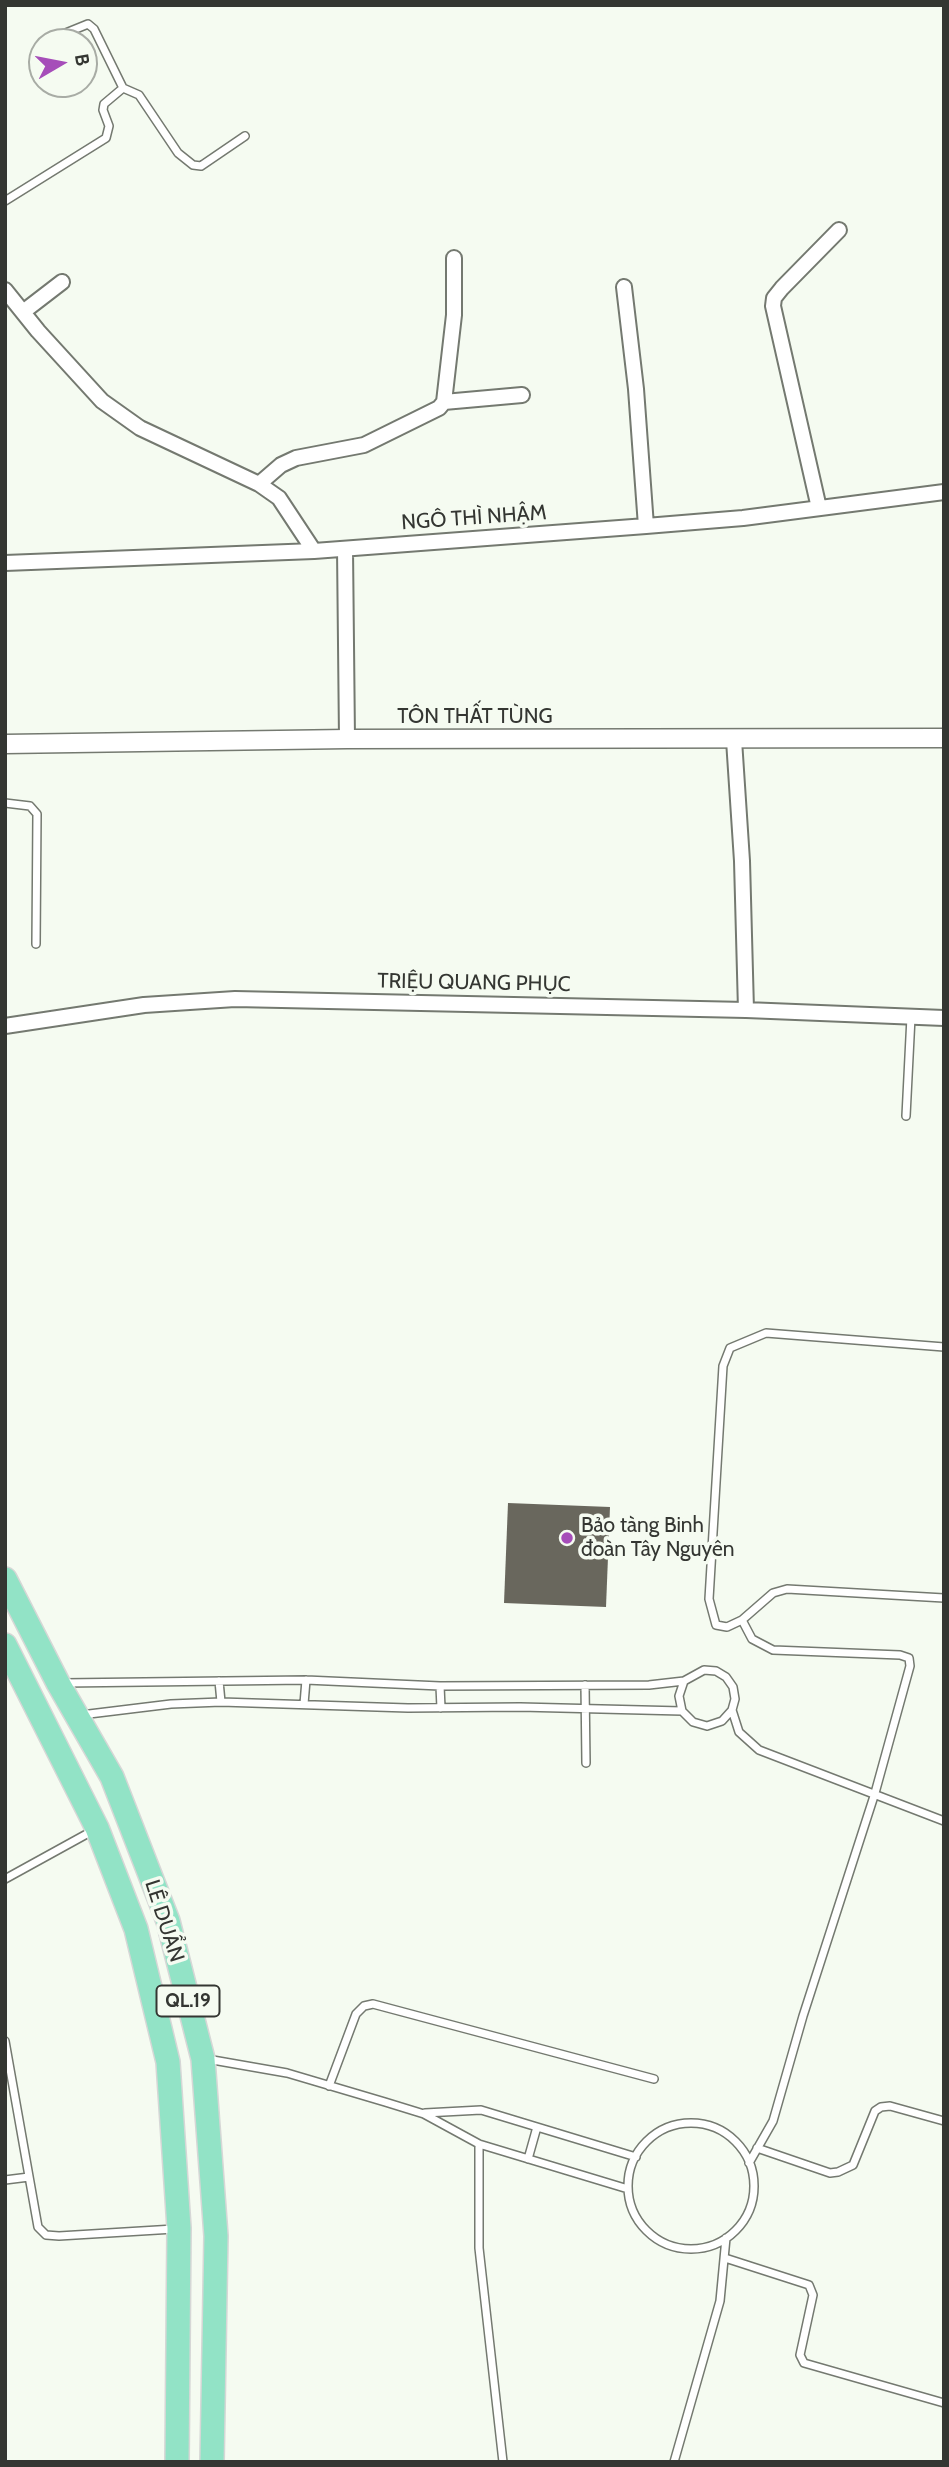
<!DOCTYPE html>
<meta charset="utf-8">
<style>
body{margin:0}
#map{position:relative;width:949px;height:2467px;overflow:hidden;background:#f5fbf1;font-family:Cabin,sans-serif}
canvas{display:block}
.frame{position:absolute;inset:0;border:7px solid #343632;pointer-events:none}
.north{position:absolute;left:28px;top:28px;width:70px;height:70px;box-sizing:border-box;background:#f5fbf1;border:2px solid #a8aca5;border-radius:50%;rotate:80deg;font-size:19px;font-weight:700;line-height:28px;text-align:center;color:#343632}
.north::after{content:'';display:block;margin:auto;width:24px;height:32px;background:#a64db9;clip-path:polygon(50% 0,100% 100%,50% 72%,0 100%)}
</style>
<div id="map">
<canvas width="949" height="2467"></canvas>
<div class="frame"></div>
<div class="north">B</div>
</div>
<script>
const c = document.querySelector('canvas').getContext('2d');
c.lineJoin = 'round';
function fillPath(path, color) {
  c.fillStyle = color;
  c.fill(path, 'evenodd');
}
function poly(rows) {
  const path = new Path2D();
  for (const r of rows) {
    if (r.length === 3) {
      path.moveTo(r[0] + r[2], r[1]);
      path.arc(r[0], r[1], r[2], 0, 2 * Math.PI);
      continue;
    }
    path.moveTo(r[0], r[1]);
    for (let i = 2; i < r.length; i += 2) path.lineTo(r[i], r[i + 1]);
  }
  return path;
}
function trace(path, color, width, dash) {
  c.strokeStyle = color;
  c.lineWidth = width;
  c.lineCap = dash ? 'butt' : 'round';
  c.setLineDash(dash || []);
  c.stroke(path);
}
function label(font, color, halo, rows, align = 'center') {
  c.font = font + ' Cabin,sans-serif';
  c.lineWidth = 7;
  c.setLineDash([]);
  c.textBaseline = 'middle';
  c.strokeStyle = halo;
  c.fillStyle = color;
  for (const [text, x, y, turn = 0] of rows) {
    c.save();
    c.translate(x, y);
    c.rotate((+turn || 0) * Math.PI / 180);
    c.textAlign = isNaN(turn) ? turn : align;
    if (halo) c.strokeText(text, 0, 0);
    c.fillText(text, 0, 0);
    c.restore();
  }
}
fillPath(poly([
 [508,1503,610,1507,606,1607,504,1603]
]), '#69675d');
const service = poly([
 [123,88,139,95,178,153,193,165,201,166,245,136],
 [5,201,106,138,109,126,103,110,104,104,123,88,94,29,88,24,56,37],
 [5,803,30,806,37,814,36,944],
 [906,1116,911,1017],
 [944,1347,766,1333,730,1348,723,1366,709,1599,716,1625,727,1627,742,1620,773,1593,787,1589,944,1598],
 [742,1620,752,1639,773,1650,900,1655,909,1658,910,1666,875,1793,803,2016,773,2121,749,2163],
 [219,1681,221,1702],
 [64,1683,306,1680,440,1686,649,1685,684,1681,704,1670,716,1671,726,1677,733,1687,735,1699,732,1710,722,1721,707,1726,693,1722,682,1711,679,1696,684,1681],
 [585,1685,586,1763],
 [440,1686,441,1708],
 [304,1704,306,1680],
 [732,1710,739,1732,759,1750,944,1821],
 [81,1715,171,1704,221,1702,408,1708,520,1707,682,1711],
 [5,1879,94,1830],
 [5,2041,38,2227,46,2235,59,2236,174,2229],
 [207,2059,287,2073,385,2102,424,2114,479,2144,628,2189],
 [329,2086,356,2014,364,2006,373,2004,654,2079],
 [425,2113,481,2110,636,2157],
 [691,2186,63],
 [479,2144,479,2248,503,2462],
 [757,2148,830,2173,838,2172,853,2165,875,2111,881,2107,890,2106,944,2121],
 [528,2159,537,2127],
 [5,2180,29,2177],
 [725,2258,809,2285,813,2295,800,2355,804,2363,944,2403],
 [674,2462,720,2301,726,2238]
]);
const minor = poly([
 [624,287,636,389,646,526],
 [5,290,38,331,102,401,140,428,259,484,279,498,314,551],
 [23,312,62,282],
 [444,402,522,395],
 [259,484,281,465,296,458,364,445,439,408,444,402,454,315,454,258],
 [819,508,773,306,774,298,782,288,839,230],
 [345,549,347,739],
 [5,563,314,551,646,526,743,518,944,492],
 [734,740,742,861,746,1010],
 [5,1026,144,1005,235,999,746,1010,944,1018]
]);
const tertiary = poly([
 [5,744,347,739,944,738]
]);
const primary = poly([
 [5,1579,58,1683,112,1777,168,1921,203,2059,216,2236,212,2462],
 [5,1645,97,1828,136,1929,168,2062,179,2228,177,2462]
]);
trace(service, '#747970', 10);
trace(minor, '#747970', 18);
trace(tertiary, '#747970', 21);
trace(primary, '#d6d7d6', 26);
trace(service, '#fff', 7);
trace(minor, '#fff', 14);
trace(tertiary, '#fff', 18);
trace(primary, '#92e3c6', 23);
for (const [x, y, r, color] of [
 [567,1538,7,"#a64db9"]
]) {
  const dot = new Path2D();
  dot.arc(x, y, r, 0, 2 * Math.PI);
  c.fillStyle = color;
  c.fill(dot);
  trace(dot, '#f5fbf1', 2.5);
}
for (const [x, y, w] of [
 [188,2001,63]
]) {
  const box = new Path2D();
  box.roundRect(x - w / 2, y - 15.5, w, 31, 5);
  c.fillStyle = '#f5fbf1';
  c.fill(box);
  trace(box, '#343632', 2);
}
label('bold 19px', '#343632', null, [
 ["QL.19",188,2001]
]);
label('21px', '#343632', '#f5fbf1', [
 ["NGÔ THÌ NHẬM",474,518,-4],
 ["TÔN THẤT TÙNG",475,717],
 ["TRIỆU QUANG PHỤC",474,983,1],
 ["LÊ DUẨN",164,1921,72]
]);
label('21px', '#343632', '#f5fbf1', [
 ["Bảo tàng Binh",581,1526],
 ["đoàn Tây Nguyên",581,1550]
], 'left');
</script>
